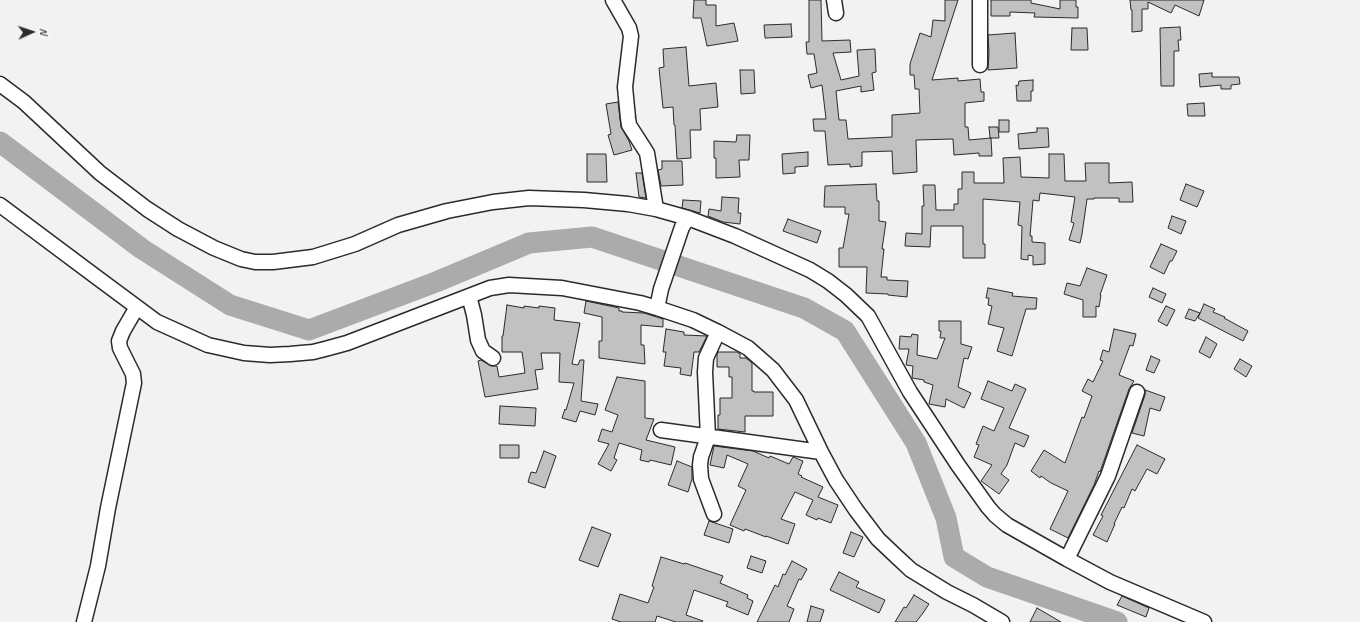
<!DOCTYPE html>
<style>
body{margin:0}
#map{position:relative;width:1360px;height:622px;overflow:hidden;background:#f2f2f2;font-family:Caveat,sans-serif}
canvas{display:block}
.north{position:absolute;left:12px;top:12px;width:40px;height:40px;-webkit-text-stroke:3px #fff;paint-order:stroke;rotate:87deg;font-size:11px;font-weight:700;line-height:16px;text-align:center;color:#2b2b2b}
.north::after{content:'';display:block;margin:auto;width:14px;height:18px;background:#2b2b2b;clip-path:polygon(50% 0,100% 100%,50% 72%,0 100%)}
</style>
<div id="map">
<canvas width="1360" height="622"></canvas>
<div class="north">N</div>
</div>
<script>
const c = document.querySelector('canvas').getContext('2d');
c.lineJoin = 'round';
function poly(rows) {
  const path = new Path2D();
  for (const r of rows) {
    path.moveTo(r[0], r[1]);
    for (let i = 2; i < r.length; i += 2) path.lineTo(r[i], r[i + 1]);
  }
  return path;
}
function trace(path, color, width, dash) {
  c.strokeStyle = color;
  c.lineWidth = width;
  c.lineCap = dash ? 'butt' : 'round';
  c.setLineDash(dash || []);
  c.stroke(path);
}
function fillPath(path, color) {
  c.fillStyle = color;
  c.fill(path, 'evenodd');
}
trace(poly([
 [0,142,142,249,230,305,309,330,436,282,529,243,592,237,804,308,845,331,916,443,946,518,954,557,987,577,1117,622]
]), '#ababab', 21);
const building = poly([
 [694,0,706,0,706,5,716,5,716,26,734,23,738,41,707,46,701,18,693,18,694,0],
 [809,0,821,0,822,41,850,40,851,52,833,53,841,80,859,76,857,50,875,49,876,72,872,73,874,90,861,92,861,86,836,91,839,120,846,120,848,139,892,137,892,115,920,113,919,89,915,89,914,75,910,75,910,64,920,33,931,37,933,20,945,21,945,0,958,0,932,80,958,78,958,81,980,79,981,92,984,92,984,101,965,103,965,127,968,127,969,140,991,138,992,156,979,156,979,153,954,155,953,139,916,140,917,172,893,174,892,151,862,152,862,166,850,167,850,164,828,165,825,131,814,131,813,119,826,119,822,85,811,88,808,75,817,73,814,54,807,54,806,42,809,42,809,0],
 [991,0,1031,0,1031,3,1060,9,1060,0,1076,0,1076,7,1078,7,1078,18,1034,17,1035,13,1010,12,1010,16,991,16,991,0],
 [1130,0,1204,0,1199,16,1175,5,1171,13,1148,2,1148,9,1142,9,1142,31,1132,32,1132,10,1131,10,1130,0],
 [791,24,792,37,765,38,764,25,791,24],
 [1180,27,1181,40,1178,40,1179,51,1174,51,1174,86,1161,86,1160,28,1180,27],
 [1072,28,1087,28,1088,50,1071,50,1072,28],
 [1015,33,1017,68,988,70,989,53,988,35,1015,33],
 [686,47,689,86,716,83,718,107,700,109,701,130,690,130,691,158,677,159,675,125,674,125,673,107,663,108,659,68,664,67,663,49,686,47],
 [740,70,754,70,755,93,741,94,740,70],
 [1212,73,1212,77,1239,77,1240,84,1231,85,1231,89,1221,89,1221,85,1200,87,1199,74,1212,73],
 [1033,80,1033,91,1031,91,1031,101,1017,101,1016,85,1018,86,1019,81,1033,80],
 [618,102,621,127,629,141,632,150,614,155,608,135,611,134,606,104,618,102],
 [1204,103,1205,116,1188,116,1187,104,1204,103],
 [999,120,1009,120,1009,132,999,132,999,120],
 [989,127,998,127,999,138,990,138,989,127],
 [1037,128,1048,128,1049,147,1019,149,1018,134,1037,132,1037,128],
 [737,135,750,135,749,160,739,160,740,177,716,178,716,158,714,158,714,141,736,142,737,135],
 [808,152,808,166,795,167,795,173,783,174,782,154,808,152],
 [587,154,606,154,607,182,587,182,587,154],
 [1049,154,1064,154,1065,181,1086,181,1085,163,1109,163,1109,183,1132,182,1133,202,1119,202,1119,198,1094,198,1094,199,1087,199,1082,234,1080,243,1069,240,1074,223,1071,222,1075,197,1040,193,1039,201,1033,200,1030,236,1032,236,1032,242,1045,243,1045,264,1033,265,1033,256,1028,255,1028,260,1021,259,1022,226,1018,225,1020,202,983,199,983,244,985,244,985,258,963,258,963,226,931,226,930,247,905,246,906,233,922,234,922,206,924,206,923,185,935,185,936,210,954,210,954,204,958,204,958,189,962,189,962,172,974,172,974,183,1004,183,1003,158,1020,157,1021,177,1049,178,1049,154],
 [662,161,682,161,683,185,661,186,658,170,662,169,662,161],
 [636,173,642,173,646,198,639,197,636,173],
 [876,184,877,201,879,201,879,221,886,222,882,249,884,249,881,277,887,277,887,280,908,281,907,297,888,295,888,294,866,293,867,267,839,267,839,248,843,248,849,214,845,214,845,207,824,207,825,186,876,184],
 [1186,184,1204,191,1197,207,1180,200,1186,184],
 [722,197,739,198,738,213,741,213,740,224,723,222,708,216,709,209,721,211,722,197],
 [683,200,701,201,700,213,682,208,683,200],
 [1172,216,1186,221,1181,234,1168,228,1172,216],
 [788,219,821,231,817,243,783,231,788,219],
 [1161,244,1177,251,1172,261,1170,261,1164,274,1150,267,1161,244],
 [1087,268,1107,275,1100,295,1101,295,1099,307,1096,306,1096,317,1083,317,1083,300,1064,294,1067,283,1080,286,1087,268],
 [988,288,1013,293,1012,296,1037,298,1036,309,1026,309,1012,356,997,351,1004,328,988,324,992,306,988,305,989,298,986,298,988,288],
 [1153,288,1166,294,1162,303,1149,297,1153,288],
 [586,301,619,308,619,311,622,311,622,312,644,313,663,319,663,327,641,325,641,345,644,345,645,364,599,358,599,341,602,341,602,317,584,313,586,301],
 [1204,304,1215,309,1213,312,1225,317,1224,318,1248,331,1243,341,1198,318,1204,304],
 [507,305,524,308,524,306,539,308,539,306,555,308,554,320,580,323,572,364,578,365,580,360,584,360,581,401,598,404,595,415,580,411,576,422,562,418,565,409,566,410,574,383,559,382,560,353,541,353,543,369,535,370,538,389,485,397,478,361,481,360,492,366,497,366,499,377,525,373,522,352,502,352,502,336,503,336,507,305],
 [1166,306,1175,310,1167,326,1158,321,1166,306],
 [1189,309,1200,313,1195,321,1185,318,1189,309],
 [939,321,961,321,961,344,972,347,968,359,964,358,958,387,971,393,964,408,946,399,945,407,929,404,933,385,924,382,924,380,912,378,913,366,906,365,909,349,899,349,900,336,911,337,912,334,918,335,917,355,937,359,945,338,940,338,941,331,939,331,939,321],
 [666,329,684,332,684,335,707,336,699,352,694,352,691,376,680,374,681,368,664,366,666,352,663,352,666,329],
 [1114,329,1136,334,1133,346,1130,345,1119,375,1134,381,1129,389,1100,472,1099,471,1094,485,1068,538,1050,529,1068,491,1051,483,1041,476,1040,478,1031,471,1044,450,1065,463,1082,417,1084,418,1092,396,1082,391,1088,379,1093,382,1103,361,1100,360,1103,350,1109,352,1114,329],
 [1206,337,1217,344,1210,358,1199,352,1206,337],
 [718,352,737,352,740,354,740,358,746,358,752,363,752,391,754,391,754,392,773,392,773,416,745,416,745,432,718,429,718,415,720,415,720,398,732,398,732,377,729,377,729,367,717,367,717,355,718,352],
 [1151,356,1160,360,1154,373,1146,370,1151,356],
 [1240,359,1252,366,1246,377,1234,369,1240,359],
 [617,377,645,381,645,418,654,419,646,440,675,447,671,465,650,460,649,462,640,460,642,450,619,443,614,458,617,460,611,471,598,464,609,444,598,441,602,429,612,432,618,415,605,410,617,377],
 [988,381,1012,391,1015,384,1026,389,1009,428,1029,436,1024,447,1015,443,1007,465,1001,474,1009,480,999,494,981,481,992,465,974,457,979,445,976,444,983,426,994,431,1004,408,981,399,988,381],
 [1145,390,1165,397,1160,411,1150,408,1144,436,1132,433,1145,395,1145,390],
 [500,406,536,408,535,426,499,424,500,406],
 [500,445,519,445,519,458,500,458,500,445],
 [1137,445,1165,459,1157,474,1147,469,1135,491,1132,489,1124,508,1122,507,1114,524,1115,524,1107,542,1093,535,1103,516,1101,515,1137,445],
 [714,446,753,451,769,458,770,456,789,464,793,457,803,461,798,474,802,476,801,477,823,487,818,497,838,505,831,523,818,518,817,520,806,515,813,500,795,492,781,519,795,524,788,544,766,536,766,537,745,529,744,531,730,525,746,490,738,486,748,464,727,455,724,468,710,465,714,446],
 [544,451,556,456,545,488,528,482,531,472,536,473,544,451],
 [677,461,692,467,692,479,688,492,668,485,677,461],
 [709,521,733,529,729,543,704,535,709,521],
 [592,527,611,534,598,567,579,560,592,527],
 [851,532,863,537,854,557,843,553,851,532],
 [751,556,766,561,762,573,747,568,751,556],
 [661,557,684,564,685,563,723,576,720,583,748,595,747,598,753,601,748,615,726,606,728,602,694,590,686,615,703,621,702,622,676,622,657,616,655,622,621,622,612,619,620,594,648,603,654,587,652,586,661,557],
 [792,561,807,569,801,580,799,579,787,606,794,609,789,622,757,622,775,585,778,587,783,574,785,575,792,561],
 [839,572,859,582,856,587,885,600,879,613,830,590,839,572],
 [914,595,929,604,923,613,916,622,895,622,904,607,906,608,914,595],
 [1122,596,1149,608,1146,617,1117,605,1122,596],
 [811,606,824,610,820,622,807,622,811,606],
 [1037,608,1061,622,1030,622,1037,608]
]);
fillPath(building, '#c1c1c1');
trace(building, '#2b2b2b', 1);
const minor = poly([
 [613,0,629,28,631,36,625,87,628,118,629,125,647,153,656,209],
 [834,0,836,13],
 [980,0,980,65],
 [0,84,24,102,100,173,147,209,178,229,214,248,241,259,255,262,273,262,313,257,355,244,398,225,447,211,493,202,529,198,584,200,628,204,656,209,688,218,735,236,810,270,828,281,846,295,868,316,910,392,958,465,988,507,995,515,1007,525,1067,559,1110,582,1204,622],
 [0,205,95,276,157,322,208,345,244,353,270,355,290,354,313,352,325,349,347,343,490,288,509,285,562,288,640,303,657,308,693,320,718,332,748,348,773,370,796,400,821,452,836,480,856,510,878,539,897,557,911,570,947,592,973,605,1002,622],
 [469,296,474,315,478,340,483,351,493,358],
 [657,308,661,289,682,227,688,218],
 [661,430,821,452],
 [714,514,701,479,700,465,701,457,708,437,705,372,706,358,718,332],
 [1067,559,1108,476,1137,392],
 [84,622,98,566,108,508,134,383,133,374,120,348,119,341,123,331,137,307]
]);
trace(minor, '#2b2b2b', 17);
trace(minor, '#fff', 14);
</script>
